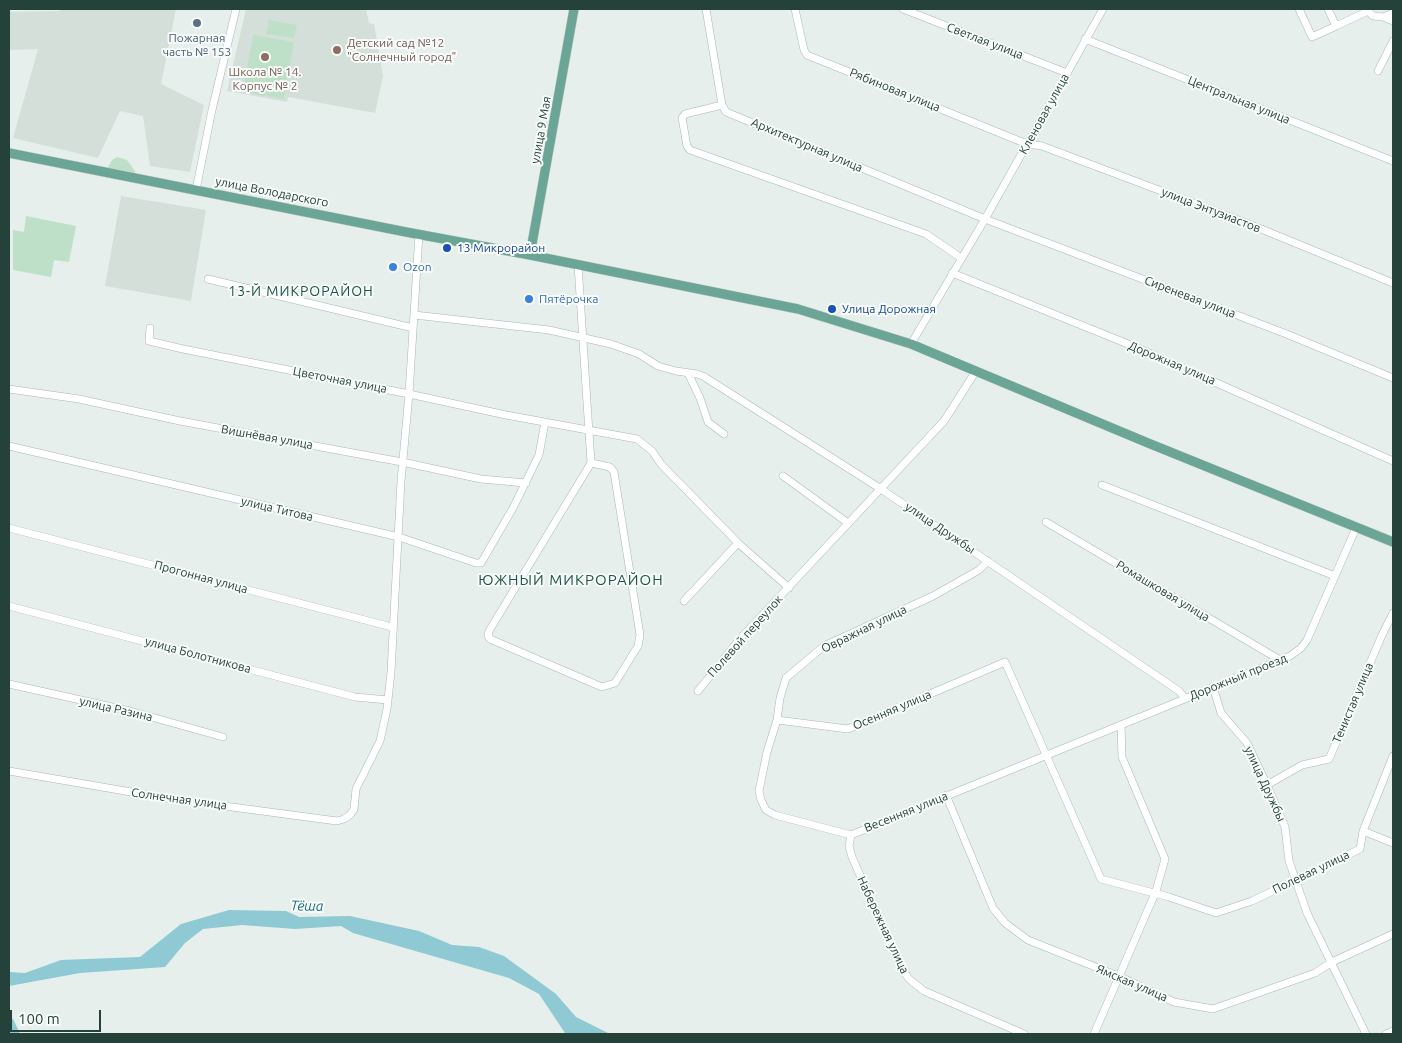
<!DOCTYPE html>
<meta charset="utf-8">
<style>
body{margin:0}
#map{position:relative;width:1402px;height:1043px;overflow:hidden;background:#e6efeb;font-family:Ubuntu,sans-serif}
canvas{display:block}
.frame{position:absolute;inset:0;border:10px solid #24423a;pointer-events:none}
.scale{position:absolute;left:10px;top:1010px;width:91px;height:22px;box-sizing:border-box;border:2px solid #24423a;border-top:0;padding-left:6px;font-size:15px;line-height:18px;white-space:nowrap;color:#24423a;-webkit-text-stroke:4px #f7fbf9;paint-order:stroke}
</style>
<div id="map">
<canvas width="1402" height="1043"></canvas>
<div class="frame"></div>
<div class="scale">100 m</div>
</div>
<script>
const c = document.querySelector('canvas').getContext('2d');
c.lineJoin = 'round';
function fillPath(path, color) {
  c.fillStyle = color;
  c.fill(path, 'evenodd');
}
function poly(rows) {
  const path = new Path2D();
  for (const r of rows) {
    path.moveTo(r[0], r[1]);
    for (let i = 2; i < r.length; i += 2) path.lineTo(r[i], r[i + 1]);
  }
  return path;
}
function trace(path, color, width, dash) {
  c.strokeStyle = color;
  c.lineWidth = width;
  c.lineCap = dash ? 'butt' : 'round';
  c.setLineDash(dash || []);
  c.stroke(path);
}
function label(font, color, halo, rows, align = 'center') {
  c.font = font + ' Ubuntu,sans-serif';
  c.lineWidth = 4;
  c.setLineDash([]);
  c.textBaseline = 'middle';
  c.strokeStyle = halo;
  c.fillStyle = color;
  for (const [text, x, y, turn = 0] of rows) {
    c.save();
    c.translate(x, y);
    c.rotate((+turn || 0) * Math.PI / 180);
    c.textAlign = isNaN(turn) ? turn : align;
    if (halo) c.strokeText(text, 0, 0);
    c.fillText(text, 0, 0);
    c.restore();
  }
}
fillPath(poly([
 [61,9,176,9,161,84,204,105,190,172,150,166,143,116,120,111,98,158,13,138,38,49,9,50,9,12,59,11],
 [246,9,366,9,369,23,374,24,383,76,375,113,288,97,287,102,227,91],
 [121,196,206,210,191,301,105,286]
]), '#d4dfda');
fillPath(poly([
 [269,20,297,25,294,38,266,34],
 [253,35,294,42,284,99,243,92],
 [117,157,127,160,135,171,135,174,107,169,112,160],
 [26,216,76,226,69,262,54,260,51,277,13,270,13,230,24,232]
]), '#bfe0c8');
fillPath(poly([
 [229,910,286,911,299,917,350,916,419,931,452,945,479,947,504,956,556,994,576,1017,610,1034,568,1034,565,1033,539,994,509,978,353,933,341,926,295,929,242,925,203,929,185,943,165,967,80,973,9,986,9,972,25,973,61,960,140,957,181,924]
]), '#8ec9d4');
trace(poly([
 [9,1023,14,1034]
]), '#8ec9d4', 11);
const minor = poly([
 [706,9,722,105,726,112,985,219,1284,333,1393,378],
 [795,9,804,50,807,55,1027,144,1042,146,1249,224,1393,283],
 [903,9,1067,73],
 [1299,9,1312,37,1336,26],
 [1328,9,1336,26,1368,11,1373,16,1383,17,1393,13],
 [1383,17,1393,21],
 [1085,39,1393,161],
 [1378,71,1393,41],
 [722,105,685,114,682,118,687,146,690,150,926,234,961,258],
 [196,190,212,110,236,9],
 [578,265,591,463,610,467,614,472,640,635,638,646,615,683,602,687,490,639,488,636,489,631,591,463],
 [952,273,1133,346,1393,461],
 [208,279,413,328],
 [414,315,549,330,611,344,639,354,658,366,676,371,697,374,703,376,881,489,1179,691,1185,698],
 [150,328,149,341,183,349,409,394,506,415,637,439,652,451,661,464,738,543,789,588],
 [911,344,985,219,1103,9],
 [688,373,700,398,708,422,724,434],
 [9,389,79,399,180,421,402,462,481,479,526,483],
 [9,446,399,537,476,563,481,563,513,508,539,455,545,422],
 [783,476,848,523],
 [1102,485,1335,576],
 [1046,522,1280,660],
 [9,528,392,627],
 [988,561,979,570,933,596,824,646,786,678,780,698,777,720,767,752,759,791,761,800,766,810,775,815,851,835,1290,656,1301,648,1307,640,1356,528],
 [684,601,738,543],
 [9,606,355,697,388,700],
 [9,684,130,711,223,737],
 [1213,687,1221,713,1247,743,1267,785,1285,827,1289,861,1307,913,1366,1034],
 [698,691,739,640,944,421,976,371],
 [777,720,848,729,1005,662,1101,879,1169,897,1216,913,1252,901,1360,849,1363,831,1393,756],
 [9,771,172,799,337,821,344,819,350,815,354,809,356,789,380,741,387,709,391,672,401,481,409,394,419,234],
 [1267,785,1302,765,1329,759,1382,635,1393,613],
 [946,795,993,908,1005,923,1028,940,1118,976,1174,1002,1213,1009,1315,973,1332,962,1393,934],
 [1363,831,1393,843],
 [851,835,849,846,852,857,901,968,909,979,924,991,1024,1034],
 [1094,1034,1156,891,1165,859,1122,757,1121,725],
 [1386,1034,1393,1031]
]);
const major = poly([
 [9,153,406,232,530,255,798,309,911,344,1148,443,1393,542],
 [530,255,574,9]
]);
trace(minor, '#a8b8b2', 8);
trace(major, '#c2cac8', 10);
trace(minor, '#fff', 7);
trace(major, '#6aa596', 9);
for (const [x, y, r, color] of [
 [197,23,5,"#5c6f8a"],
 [337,50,5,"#8d6e63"],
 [265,57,5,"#8d6e63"],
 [447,248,5,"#1a4fb4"],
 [393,267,5,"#3f7fe0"],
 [529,299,5,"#3f7fe0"],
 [832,309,5,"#1a4fb4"]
]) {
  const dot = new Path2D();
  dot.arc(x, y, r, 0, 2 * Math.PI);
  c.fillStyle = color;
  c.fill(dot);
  trace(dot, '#f7fbf9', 2);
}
label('12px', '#4e5e75', '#f7fbf9', [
 ["Пожарная",197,38],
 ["часть № 153",197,52]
]);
label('12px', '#24423a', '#f7fbf9', [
 ["Светлая улица",985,41,21],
 ["Рябиновая улица",895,90,22],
 ["Центральная улица",1239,100,22],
 ["Кленовая улица",1044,114,-61],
 ["улица 9 Мая",541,130,-80],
 ["Архитектурная улица",807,145,23],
 ["улица Володарского",272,192,11],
 ["улица Энтузиастов",1211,210,21],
 ["Сиреневая улица",1190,297,21],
 ["Дорожная улица",1172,363,23],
 ["Цветочная улица",340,380,11],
 ["Вишнёвая улица",267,437,10],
 ["улица Титова",277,509,13],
 ["улица Дружбы",940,528,34],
 ["Прогонная улица",201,577,15],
 ["Ромашковая улица",1163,591,31],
 ["Овражная улица",864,629,-26],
 ["Полевой переулок",745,636,-48],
 ["улица Болотникова",198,655,15],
 ["Дорожный проезд",1238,677,-22],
 ["Тенистая улица",1353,703,-67],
 ["улица Разина",116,709,13],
 ["Осенняя улица",892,710,-23],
 ["улица Дружбы",1265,784,65],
 ["Солнечная улица",179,799,8],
 ["Весенняя улица",906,812,-22],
 ["Полевая улица",1311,872,-26],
 ["Набережная улица",883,925,65],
 ["Ямская улица",1132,983,23]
]);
label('12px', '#785e54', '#f7fbf9', [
 ["Детский сад №12",347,43],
 ["\"Солнечный город\"",347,57],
 ["Школа № 14.",265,72,"center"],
 ["Корпус № 2",265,86,"center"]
], 'left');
label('12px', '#164399', '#f7fbf9', [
 ["13 Микрорайон",457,248],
 ["Улица Дорожная",842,309]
], 'left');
label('12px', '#366cbe', '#f7fbf9', [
 ["Ozon",403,267],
 ["Пятёрочка",539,299]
], 'left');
c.letterSpacing = '1px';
label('14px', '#1f5548', '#f7fbf9', [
 ["13-Й МИКРОРАЙОН",301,291]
]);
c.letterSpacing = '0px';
label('italic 14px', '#1c6f80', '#f7fbf9', [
 ["Тёша",307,906,1]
]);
c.letterSpacing = '1px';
label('15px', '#1f5548', '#f7fbf9', [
 ["ЮЖНЫЙ МИКРОРАЙОН",571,580]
]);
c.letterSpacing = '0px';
</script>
